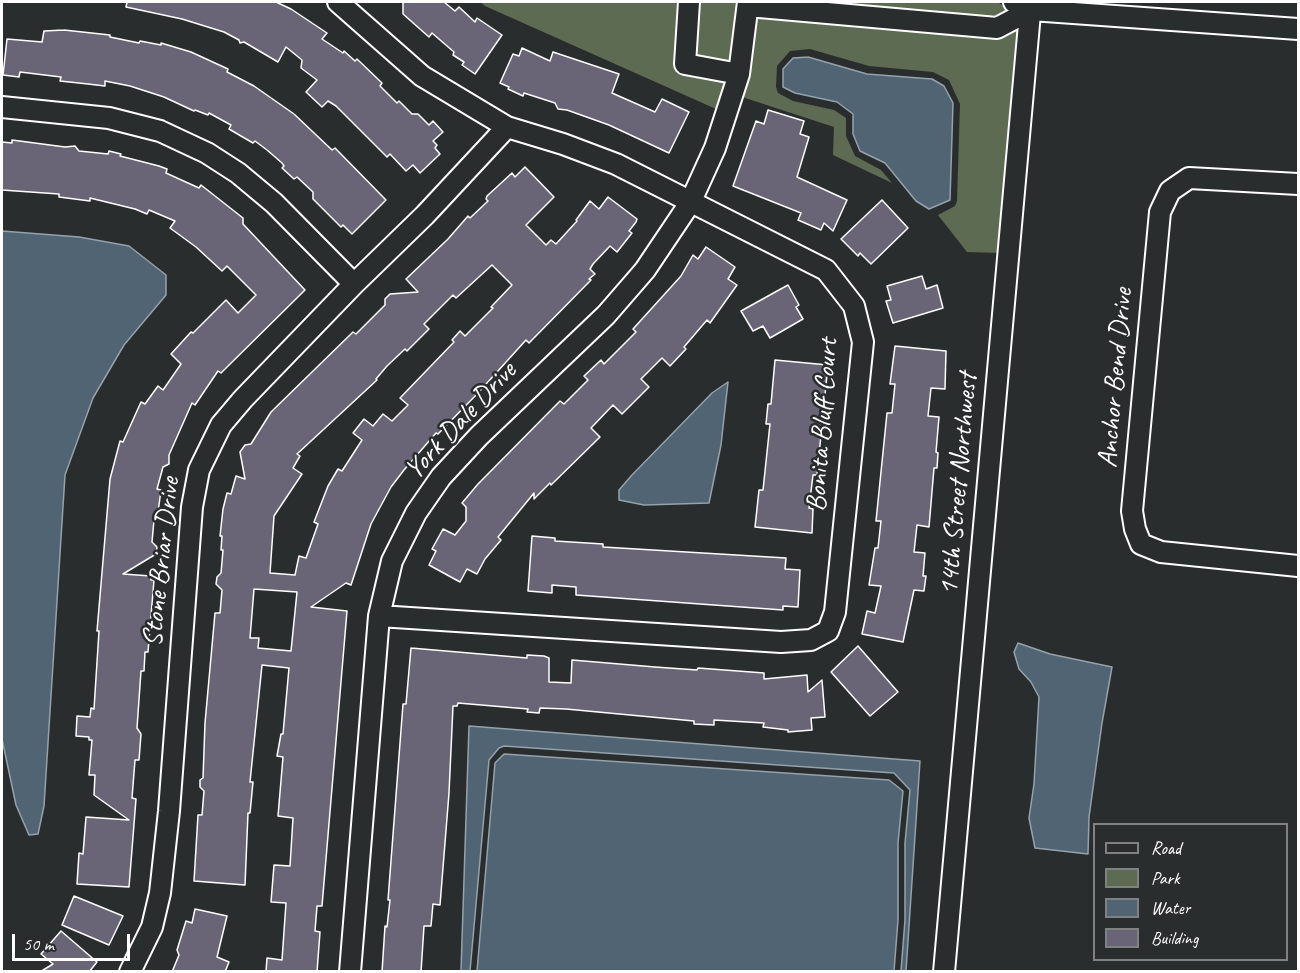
<!DOCTYPE html>
<style>
body{margin:0}
#map{position:relative;width:1300px;height:973px;overflow:hidden;background:#2a2d2e;font-family:Caveat,sans-serif}
canvas{display:block}
.frame{position:absolute;inset:0;border:3px solid #fff;pointer-events:none}
.legend{position:absolute;left:1093px;top:823px;width:195px;height:138px;box-sizing:border-box;background:#2a2d2e;border:2px solid #7f8182;margin:0;padding:8px 10px;list-style:none;font-size:18px;color:#fff}
.legend li{display:flex;align-items:center;gap:12px;height:30px}
.legend b{width:30px;border:2px solid #7f8182}
.scale{position:absolute;left:12px;top:934px;width:118px;height:27px;box-sizing:border-box;border:3px solid #fff;border-top:0;padding-left:8px;font-size:18px;line-height:21px;white-space:nowrap;color:#fff;-webkit-text-stroke:4px #2a2d2e;paint-order:stroke}
</style>
<div id="map">
<canvas width="1300" height="973"></canvas>
<div class="frame"></div>
<ul class="legend">
<li><b style="height:8px;background:#2a2d2e"></b>Road</li>
<li><b style="height:16px;background:#5e6b53"></b>Park</li>
<li><b style="height:16px;background:#506473"></b>Water</li>
<li><b style="height:16px;background:#696476"></b>Building</li>
</ul>
<div class="scale">50 m</div>
</div>
<script>
const c = document.querySelector('canvas').getContext('2d');
c.lineJoin = 'round';
function fillPath(path, color) {
  c.fillStyle = color;
  c.fill(path, 'evenodd');
}
function poly(rows) {
  const path = new Path2D();
  for (const r of rows) {
    path.moveTo(r[0], r[1]);
    for (let i = 2; i < r.length; i += 2) path.lineTo(r[i], r[i + 1]);
  }
  return path;
}
function trace(path, color, width, dash) {
  c.strokeStyle = color;
  c.lineWidth = width;
  c.lineCap = dash ? 'butt' : 'round';
  c.setLineDash(dash || []);
  c.stroke(path);
}
function label(font, color, halo, rows, align = 'center') {
  c.font = font + ' Caveat,sans-serif';
  c.lineWidth = 5;
  c.setLineDash([]);
  c.textBaseline = 'middle';
  c.strokeStyle = halo;
  c.fillStyle = color;
  for (const [text, x, y, turn = 0] of rows) {
    c.save();
    c.translate(x, y);
    c.rotate((+turn || 0) * Math.PI / 180);
    c.textAlign = isNaN(turn) ? turn : align;
    if (halo) c.strokeText(text, 0, 0);
    c.fillText(text, 0, 0);
    c.restore();
  }
}
fillPath(poly([
 [480,2,972,2,999,3,1011,10,1021,25,1000,253,967,252,938,215,955,206,957,201,960,104,949,80,933,72,869,66,810,49,790,51,777,66,776,87,778,93,793,101,834,110,846,118,846,136,855,156,881,170,892,183,833,155,834,127,736,95,725,113,485,6]
]), '#5e6b53');
const water = poly([
 [808,57,867,74,932,79,944,86,953,103,950,200,929,209,916,201,885,163,860,151,853,134,853,114,837,102,795,93,783,87,783,69,793,58,808,57],
 [2,231,79,237,129,246,166,275,166,295,124,345,93,398,65,475,44,806,38,834,29,835,16,805,2,739,2,231],
 [728,382,721,445,709,503,644,505,619,500,619,490,632,475,712,393,728,382],
 [1018,643,1050,654,1112,667,1102,723,1089,817,1088,854,1035,848,1029,818,1034,784,1039,697,1031,682,1019,669,1014,652,1018,643],
 [469,726,920,761,906,971,901,971,905,920,905,843,910,790,894,773,504,746,499,748,489,760,470,971,461,971,469,726],
 [504,754,889,780,903,791,898,843,898,920,894,971,477,971,495,763,504,754]
]);
fillPath(water, '#506473');
trace(water, '#96a2ab', 1.5);
const building = poly([
 [127,2,276,2,291,9,327,33,322,39,343,53,344,51,355,61,357,59,382,83,380,86,397,103,399,101,412,114,418,114,429,125,433,121,443,132,433,141,437,145,435,148,440,154,420,173,413,165,406,171,390,154,387,157,336,106,328,101,322,107,306,92,317,80,301,68,302,60,286,47,278,62,244,42,240,43,239,40,224,32,182,19,126,7,127,2],
 [403,2,444,2,455,11,459,7,475,22,477,18,502,35,475,74,462,65,464,62,453,55,454,52,432,33,429,37,403,14,403,2],
 [64,30,110,35,110,37,139,43,140,41,161,45,161,43,191,52,228,69,227,72,254,86,294,114,332,150,335,148,386,200,352,234,343,225,341,227,313,199,313,192,297,177,294,179,282,168,284,166,282,163,267,150,255,141,253,143,229,129,231,125,209,113,208,115,195,110,194,111,164,97,130,86,105,81,105,86,88,84,60,81,61,77,20,72,19,77,3,75,7,39,42,42,44,31,64,30],
 [522,48,550,61,553,52,619,74,612,93,655,112,662,99,689,112,669,153,609,125,567,110,558,109,555,103,524,93,523,96,508,89,509,87,500,83,513,54,519,56,522,48],
 [768,110,804,121,800,134,809,137,797,177,847,200,833,231,824,223,821,230,798,220,801,213,733,186,756,121,764,124,768,110],
 [12,140,65,147,75,146,79,151,108,154,109,151,121,154,120,156,159,166,167,169,166,173,199,188,201,185,243,218,243,224,305,290,221,373,218,371,195,405,192,403,169,455,169,464,163,467,157,489,161,490,157,520,154,520,152,542,157,547,156,554,123,574,151,576,151,580,154,580,148,652,145,652,144,671,141,671,137,728,141,734,139,760,135,760,132,798,136,799,129,887,77,884,79,853,83,854,86,817,129,820,94,795,95,775,89,775,92,740,89,740,89,737,76,736,77,716,90,717,91,708,94,709,99,631,97,631,110,479,120,441,123,442,141,402,145,404,158,386,163,390,181,364,171,354,191,332,193,333,226,300,238,313,256,295,227,266,222,271,196,247,170,228,175,221,149,210,147,214,135,209,90,198,90,201,59,197,59,194,2,190,2,142,12,143,12,140],
 [525,167,554,197,526,225,546,245,551,240,556,244,577,221,576,220,590,201,599,209,608,197,637,219,636,222,629,231,632,233,617,252,610,246,593,264,590,269,595,274,589,279,591,280,529,343,526,340,478,393,438,434,436,433,404,470,391,487,371,524,351,585,346,583,311,607,347,611,322,906,317,906,315,931,320,932,317,972,266,972,267,958,282,960,286,903,271,902,274,865,290,866,293,818,278,816,283,757,277,756,281,734,283,734,289,668,262,665,250,782,253,782,250,813,248,813,245,885,194,881,198,815,202,815,204,791,200,787,200,780,203,778,205,723,215,613,220,613,222,590,216,584,217,577,221,573,223,550,221,550,222,536,220,536,223,509,227,493,231,494,236,476,245,479,240,452,245,445,251,444,271,412,353,332,356,334,385,305,385,299,390,294,418,292,406,279,448,239,468,216,470,218,488,201,486,199,487,196,512,173,515,177,525,167],
 [492,265,512,285,491,307,493,308,465,336,460,331,452,340,454,342,400,398,408,405,392,421,383,414,373,426,364,419,353,433,362,440,342,471,338,469,328,486,314,522,318,524,306,558,299,556,295,575,270,573,274,516,302,474,293,468,300,456,297,454,377,380,376,379,387,366,405,349,407,351,429,329,424,324,453,295,456,298,492,265],
 [254,589,297,592,291,651,258,648,259,638,250,638,254,589],
 [882,200,908,228,871,264,860,253,858,256,841,239,882,200],
 [706,247,735,267,728,279,737,285,710,323,707,320,684,347,686,349,670,366,662,358,641,379,649,387,622,414,613,405,591,428,600,437,551,485,550,483,534,499,534,493,498,537,501,540,485,559,477,574,467,569,460,582,429,565,436,551,432,549,443,529,455,535,466,521,466,507,462,503,478,484,560,401,564,404,588,380,584,376,601,360,604,364,636,332,633,329,681,276,693,255,698,259,706,247],
 [922,276,926,289,937,285,943,308,893,323,886,301,891,300,887,286,922,276],
 [788,285,799,305,796,307,803,319,770,338,763,326,753,331,741,311,788,285],
 [895,346,946,351,945,389,931,388,928,416,939,417,936,452,938,453,937,468,934,468,929,527,917,525,914,552,925,553,923,576,926,576,924,591,914,590,903,642,862,634,867,611,875,613,881,586,869,585,875,548,878,548,881,521,876,521,887,413,892,413,895,384,890,384,895,346],
 [775,360,828,365,817,475,813,475,809,508,813,509,812,533,755,527,759,490,763,490,770,424,766,424,768,404,771,404,775,360],
 [532,536,555,538,555,541,603,544,603,547,786,558,785,569,800,570,798,607,783,606,783,610,576,595,576,587,552,585,552,593,528,591,532,536],
 [858,646,898,692,870,716,831,672,858,646],
 [411,648,527,658,527,655,544,656,549,658,549,682,571,683,572,660,655,667,697,670,698,668,764,673,764,679,807,675,808,692,822,680,825,717,811,718,812,730,788,732,788,730,763,727,764,723,714,720,714,725,694,724,694,721,566,709,540,708,539,713,527,712,528,709,458,703,457,706,453,706,449,793,440,905,433,904,431,926,424,926,421,972,382,972,385,926,387,927,390,900,388,900,403,704,406,704,411,648],
 [74,896,123,916,109,945,62,925,74,896],
 [195,909,227,916,217,957,229,962,225,972,172,972,179,955,177,950,186,921,192,923,195,909],
 [61,931,97,962,89,972,40,972,53,964,41,954,61,931]
]);
fillPath(building, '#696476');
trace(building, '#fff', 1.5);
const minor = poly([
 [338,2,422,76,507,127,563,144,616,164,826,270,854,306,863,342,835,612,828,631,811,640,781,642,379,616],
 [689,2,685,64,739,74],
 [1014,2,1031,10,1298,29],
 [748,6,997,28,1031,10],
 [2,107,109,118,160,131,207,153,238,173,274,203,354,284],
 [1298,184,1189,178,1170,191,1160,212,1132,511,1135,529,1141,544,1161,552,1298,566],
 [130,972,152,927,160,893,169,811,192,507,199,470,221,425,243,399,354,284,425,215,507,127],
 [350,972,379,616,392,561,416,513,441,477,479,436,606,315,645,270,690,203,715,148,739,74,748,2],
 [944,972,1031,2]
]);
trace(minor, '#fff', 24);
trace(minor, '#2a2d2e', 20);
label('28px', '#fff', '#2a2d2e', [
 ["Anchor Bend Drive",1116,378,-85],
 ["York Dale Drive",461,421,-47],
 ["Bonita Bluff Court",823,425,-86],
 ["14th Street Northwest",959,484,-85],
 ["Stone Briar Drive",162,562,-84]
]);
</script>
